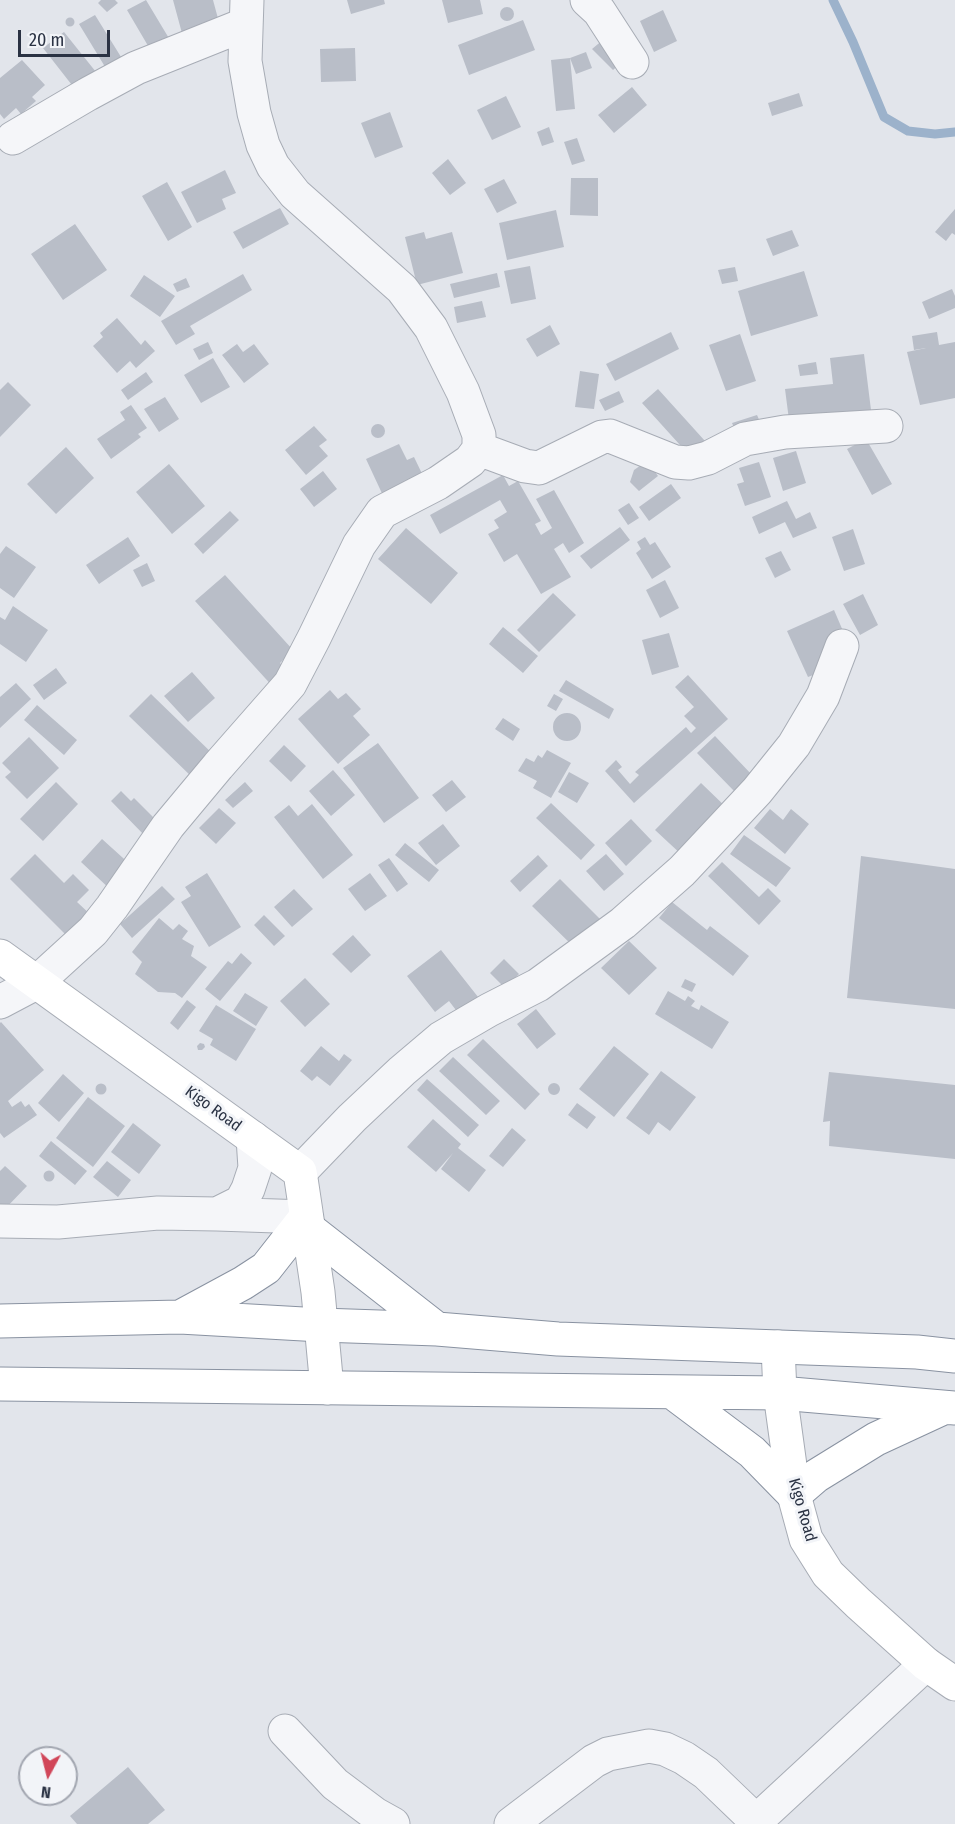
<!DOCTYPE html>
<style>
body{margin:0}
#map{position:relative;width:955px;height:1824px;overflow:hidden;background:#e2e5eb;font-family:"Fira Sans Condensed",sans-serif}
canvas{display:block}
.north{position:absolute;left:18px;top:1746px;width:60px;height:60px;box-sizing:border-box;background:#f2f4f8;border:2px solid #a2a6b0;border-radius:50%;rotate:187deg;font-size:16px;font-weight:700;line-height:24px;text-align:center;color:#2a3243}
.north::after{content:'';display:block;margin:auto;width:21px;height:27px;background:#d14659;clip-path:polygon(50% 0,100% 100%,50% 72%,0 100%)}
.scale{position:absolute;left:18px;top:30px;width:92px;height:27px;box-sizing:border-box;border:3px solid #2a3243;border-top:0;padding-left:8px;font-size:18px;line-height:21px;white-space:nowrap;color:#2a3243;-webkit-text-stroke:4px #f2f4f8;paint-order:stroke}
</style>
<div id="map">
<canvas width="955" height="1824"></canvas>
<div class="north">N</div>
<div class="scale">20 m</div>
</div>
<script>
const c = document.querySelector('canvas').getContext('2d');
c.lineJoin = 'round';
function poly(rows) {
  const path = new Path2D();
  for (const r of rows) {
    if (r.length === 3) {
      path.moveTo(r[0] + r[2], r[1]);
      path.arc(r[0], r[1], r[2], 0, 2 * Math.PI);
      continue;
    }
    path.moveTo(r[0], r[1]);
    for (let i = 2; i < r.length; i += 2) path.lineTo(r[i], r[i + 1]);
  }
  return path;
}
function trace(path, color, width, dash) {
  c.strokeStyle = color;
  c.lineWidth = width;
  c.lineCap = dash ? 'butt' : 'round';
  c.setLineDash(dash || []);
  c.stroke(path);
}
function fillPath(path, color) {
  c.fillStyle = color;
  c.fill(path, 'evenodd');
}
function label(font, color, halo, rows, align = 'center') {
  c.font = font + ' "Fira Sans Condensed",sans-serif';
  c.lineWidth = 6;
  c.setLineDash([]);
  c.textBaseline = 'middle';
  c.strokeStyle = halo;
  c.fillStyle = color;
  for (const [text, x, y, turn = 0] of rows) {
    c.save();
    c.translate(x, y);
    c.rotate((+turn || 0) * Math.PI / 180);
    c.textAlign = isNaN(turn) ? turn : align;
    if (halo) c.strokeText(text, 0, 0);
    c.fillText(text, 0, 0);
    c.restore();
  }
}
trace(poly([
 [833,0,853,42,884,117,908,131,935,134,955,132]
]), '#9cb2cb', 9);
fillPath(poly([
 [101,0,115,0,118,3,107,12,98,3],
 [146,0,173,45,154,56,127,10],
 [173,0,213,0,220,26,183,37],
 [347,0,384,0,385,4,351,14],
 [442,0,480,0,483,14,448,23],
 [507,14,7],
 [663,10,677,41,654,52,640,21],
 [95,15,126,65,110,75,79,24],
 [70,22,4.5],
 [523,20,535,50,469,75,458,45],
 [64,32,96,72,75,89,43,48],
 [604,39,621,63,613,70,592,49],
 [355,48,356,81,321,82,320,49],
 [586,52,592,68,576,74,570,58,575,109,556,111,551,60,570,58],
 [22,60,45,85,32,97,36,101,21,114,16,108,4,119,0,114,0,78],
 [632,87,647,105,614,133,598,115],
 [799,93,803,106,772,116,768,103],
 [506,96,521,127,492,140,477,110],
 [390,112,403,147,375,158,361,123],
 [549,127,554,142,542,146,537,132],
 [577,138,585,161,572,165,564,142],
 [448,159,466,183,450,195,432,173],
 [225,170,236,193,222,199,226,209,197,223,181,192],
 [571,178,598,178,598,216,570,215],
 [504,179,517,203,497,213,484,189],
 [167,182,192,227,168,241,142,196],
 [280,208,289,224,243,249,233,232],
 [955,209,955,235,952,233,946,241,935,232],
 [556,210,564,247,507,260,499,223],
 [75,224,107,270,63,300,31,254],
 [792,230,799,246,773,256,766,239],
 [424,232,426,239,452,232,463,273,417,285,405,237],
 [530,266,536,299,511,304,504,271],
 [735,267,738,281,722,284,718,270],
 [804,271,818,316,751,336,738,291],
 [497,273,500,287,454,298,450,284],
 [243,274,252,290,190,326,195,334,176,345,161,321],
 [144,275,175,296,160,317,130,296],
 [186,278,190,287,177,292,173,284],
 [952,289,955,296,955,308,929,319,922,302],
 [482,301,486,317,457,323,454,307],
 [117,318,141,345,145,340,155,351,136,368,130,361,117,373,93,346,103,337,100,333],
 [550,325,560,344,537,357,526,339],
 [671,332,679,349,615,381,606,364],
 [937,332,939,345,955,342,955,398,920,405,907,352,926,348,914,350,912,336],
 [740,334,756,381,726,391,709,345],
 [208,342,213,353,199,360,193,349],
 [237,344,243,352,254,344,269,364,244,383,222,355],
 [864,354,871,410,789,420,785,389,833,384,830,358],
 [213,358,230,387,201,403,184,375],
 [816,362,818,374,800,376,798,365],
 [580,371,599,374,594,409,575,407],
 [146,372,153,382,128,400,121,390],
 [8,382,31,405,0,437,0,390],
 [658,389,705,441,689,455,642,403],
 [619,391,624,402,605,411,599,400],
 [165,397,179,419,159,432,144,409],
 [131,405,147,428,138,434,141,437,111,459,97,439,125,420,120,412],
 [757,415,761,424,736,432,732,423],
 [378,431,7],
 [314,426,327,440,319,446,328,456,306,475,285,450],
 [866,439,892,484,872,495,847,449],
 [399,444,407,460,414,457,427,484,386,502,366,459],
 [66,447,94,478,56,514,27,484],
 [796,451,806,483,783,491,773,458],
 [647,461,658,476,639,491,630,482,634,470],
 [759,462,771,497,745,506,737,484,744,482,739,468],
 [169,464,205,506,172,534,136,492],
 [323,471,337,489,314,507,300,489],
 [503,475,509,486,518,481,541,521,535,524,541,535,552,528,536,499,554,490,584,543,569,553,563,543,554,549,571,577,541,594,517,554,504,562,488,534,499,528,494,520,507,512,500,500,440,534,430,515],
 [671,484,681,498,649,521,639,507],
 [787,501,796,519,810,512,817,528,793,538,785,522,759,534,752,517],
 [629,503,639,518,628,525,618,510],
 [230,511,239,520,203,554,194,544],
 [620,527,630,540,591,569,580,556],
 [406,528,458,573,431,604,378,559],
 [853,529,865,564,844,571,832,537],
 [128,537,140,556,99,584,86,565],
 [645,537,650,545,655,542,671,567,652,579,636,553,641,549,637,542],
 [6,546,36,567,14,598,0,588,0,554],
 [781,551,791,570,775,578,765,558],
 [147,563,155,581,142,587,133,570],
 [225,575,293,650,280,663,291,675,275,689,195,601],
 [665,580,679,608,660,618,646,590],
 [553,593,576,615,539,652,517,630],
 [863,594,878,625,860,635,843,604],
 [13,606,48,630,26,662,0,644,0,617,5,620],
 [834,610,843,631,839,647,820,655,826,670,808,677,787,631],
 [503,627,538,656,523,673,489,644],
 [669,633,679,667,652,675,642,640],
 [56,668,67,683,44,700,33,685],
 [192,672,215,698,188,722,164,696],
 [688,675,728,719,634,803,605,771,616,760,622,767,618,770,630,784,639,775,635,772,686,727,691,733,696,728,684,716,694,707,675,687],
 [566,680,614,709,609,719,559,691],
 [16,683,31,699,0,728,0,697],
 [330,690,338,699,346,693,361,709,353,716,370,735,338,764,298,719],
 [151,694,217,758,195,780,129,716],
 [554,694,563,699,556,711,547,706],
 [37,705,77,740,64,755,24,720],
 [567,727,14],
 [503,718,520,729,513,741,495,729],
 [715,736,753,776,735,792,697,753],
 [29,737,59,768,27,799,5,777,11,772,2,763],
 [378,743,419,798,384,823,343,768],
 [284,745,306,766,291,782,269,761],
 [547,750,571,763,551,798,533,788,537,781,518,771,526,758,534,762,538,755,542,758],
 [333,770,355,795,331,816,309,791],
 [569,772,589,783,577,803,558,792],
 [452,780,466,797,446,812,432,795],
 [56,782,78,804,43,841,20,819],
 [245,782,253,791,233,808,225,800],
 [701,783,728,809,683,856,655,830],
 [121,791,131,801,134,798,160,824,146,837,111,801],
 [551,803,595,845,581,860,536,818],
 [312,804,353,855,323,879,274,817,289,805,298,816],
 [219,808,236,823,216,844,199,828],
 [770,809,783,820,791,809,809,824,785,854,754,828],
 [631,819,652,841,626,866,605,843],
 [443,824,460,846,436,865,418,843],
 [744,835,791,868,776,887,730,854],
 [102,839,133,867,112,891,81,862],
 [405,843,439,870,429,882,395,855],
 [35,854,64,883,73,874,89,890,77,902,92,916,70,939,10,879],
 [606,854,624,874,604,891,586,871],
 [538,855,548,866,520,892,510,881],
 [861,856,955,869,955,1009,847,998],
 [389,858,408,884,397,892,378,865],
 [722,862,759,897,768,888,781,901,759,925,708,876],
 [207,873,241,927,209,947,181,902,191,896,185,887],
 [370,873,387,896,365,911,348,889],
 [560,879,606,925,579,952,532,906],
 [162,886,175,899,132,938,120,924],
 [294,889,313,909,292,927,274,907],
 [672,902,707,930,710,926,749,956,733,976,659,918],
 [264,915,285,936,274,946,254,925],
 [159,918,173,930,179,924,188,931,182,939,194,946,191,956,207,967,182,998,175,993,158,992,135,974,142,962,132,952],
 [353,935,371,955,351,973,332,954],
 [629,941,657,968,629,995,601,968],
 [441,950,482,1002,462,1018,449,1001,435,1012,407,976],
 [241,953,252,963,220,1001,205,989,228,961,232,964],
 [504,959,519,974,505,988,490,973],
 [305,978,330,1004,305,1027,280,1001],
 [685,979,696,984,692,992,681,987],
 [668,991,685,1001,688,996,695,1001,691,1006,699,1010,701,1005,729,1022,712,1049,655,1014],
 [245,993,268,1007,256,1026,233,1011],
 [187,1000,196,1007,178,1030,170,1023],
 [216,1005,256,1029,236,1061,210,1045,213,1039,199,1031],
 [536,1009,556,1034,537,1049,517,1024],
 [1,1022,44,1070,8,1101,12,1107,21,1101,25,1107,29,1104,37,1115,4,1138,0,1133,0,1023],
 [483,1039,540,1094,525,1110,467,1055],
 [200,1043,204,1044,205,1047,202,1050,198,1050,197,1046],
 [321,1046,339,1061,344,1054,352,1060,330,1086,317,1076,312,1081,300,1071],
 [614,1046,649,1074,614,1117,579,1089],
 [453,1057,500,1101,486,1115,439,1071],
 [661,1071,696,1097,670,1131,658,1122,649,1135,626,1118],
 [829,1072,955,1085,955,1159,829,1146,830,1121,823,1122],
 [63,1074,84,1093,59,1122,38,1103],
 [427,1079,479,1125,468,1137,417,1090],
 [554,1089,6],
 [101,1089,5.5],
 [88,1097,125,1126,93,1167,56,1138],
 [577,1103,596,1117,587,1129,568,1115],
 [433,1119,461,1144,458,1148,486,1170,469,1192,441,1169,453,1153,436,1172,407,1147],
 [133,1123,161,1145,139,1174,111,1152],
 [512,1128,526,1140,503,1167,489,1156],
 [51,1141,87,1171,75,1185,39,1156],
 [107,1161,131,1180,118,1197,93,1177],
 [5,1166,27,1186,4,1210,0,1206,0,1171],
 [49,1176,5.5],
 [128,1767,165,1810,148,1824,77,1824,70,1816]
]), '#b9bec8');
const street = poly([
 [587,0,599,11,632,62],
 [13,138,88,94,136,68,246,24],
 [479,449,525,466,539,468,602,437,610,436,675,462,689,463,708,458,745,439,785,432,886,426],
 [0,1002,36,983,93,931,112,907,168,826,218,766,290,684,314,638,359,545,382,512,438,483,470,461,479,449,479,435,463,392,431,328,402,289,295,194,273,166,263,145,254,113,245,61,247,0],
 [300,1172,352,1118,402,1071,441,1038,489,1010,538,985,623,923,682,871,757,791,794,745,823,696,842,646],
 [217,1214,306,1217],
 [0,1221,58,1222,158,1213,217,1214,241,1202,248,1189,255,1168,253,1138],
 [285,1731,335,1784,375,1814,393,1824],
 [511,1824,594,1761,608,1754,649,1746,665,1749,684,1758,706,1773,756,1821],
 [753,1824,926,1664]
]);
const secondary = poly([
 [0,956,300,1172,318,1292,327,1388],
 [778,1347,780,1393,794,1495,806,1539,828,1574,858,1603,926,1664,955,1684]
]);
const highway = poly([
 [309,1229,437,1329],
 [182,1316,243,1283,266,1268,306,1217],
 [0,1321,180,1317,321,1325,437,1329,558,1339,917,1352,955,1356],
 [0,1384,780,1393,955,1408],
 [672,1392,752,1452,794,1495,816,1476,876,1439,943,1408]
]);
trace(street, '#a7acb5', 35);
trace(secondary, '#a7acb5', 35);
trace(highway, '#8992a1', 35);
trace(street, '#f5f6f9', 33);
trace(secondary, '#fff', 33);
trace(highway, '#fff', 33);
label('16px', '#2a3243', '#f2f4f8', [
 ["Kigo Road",213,1109,36],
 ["Kigo Road",802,1510,74]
]);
</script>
